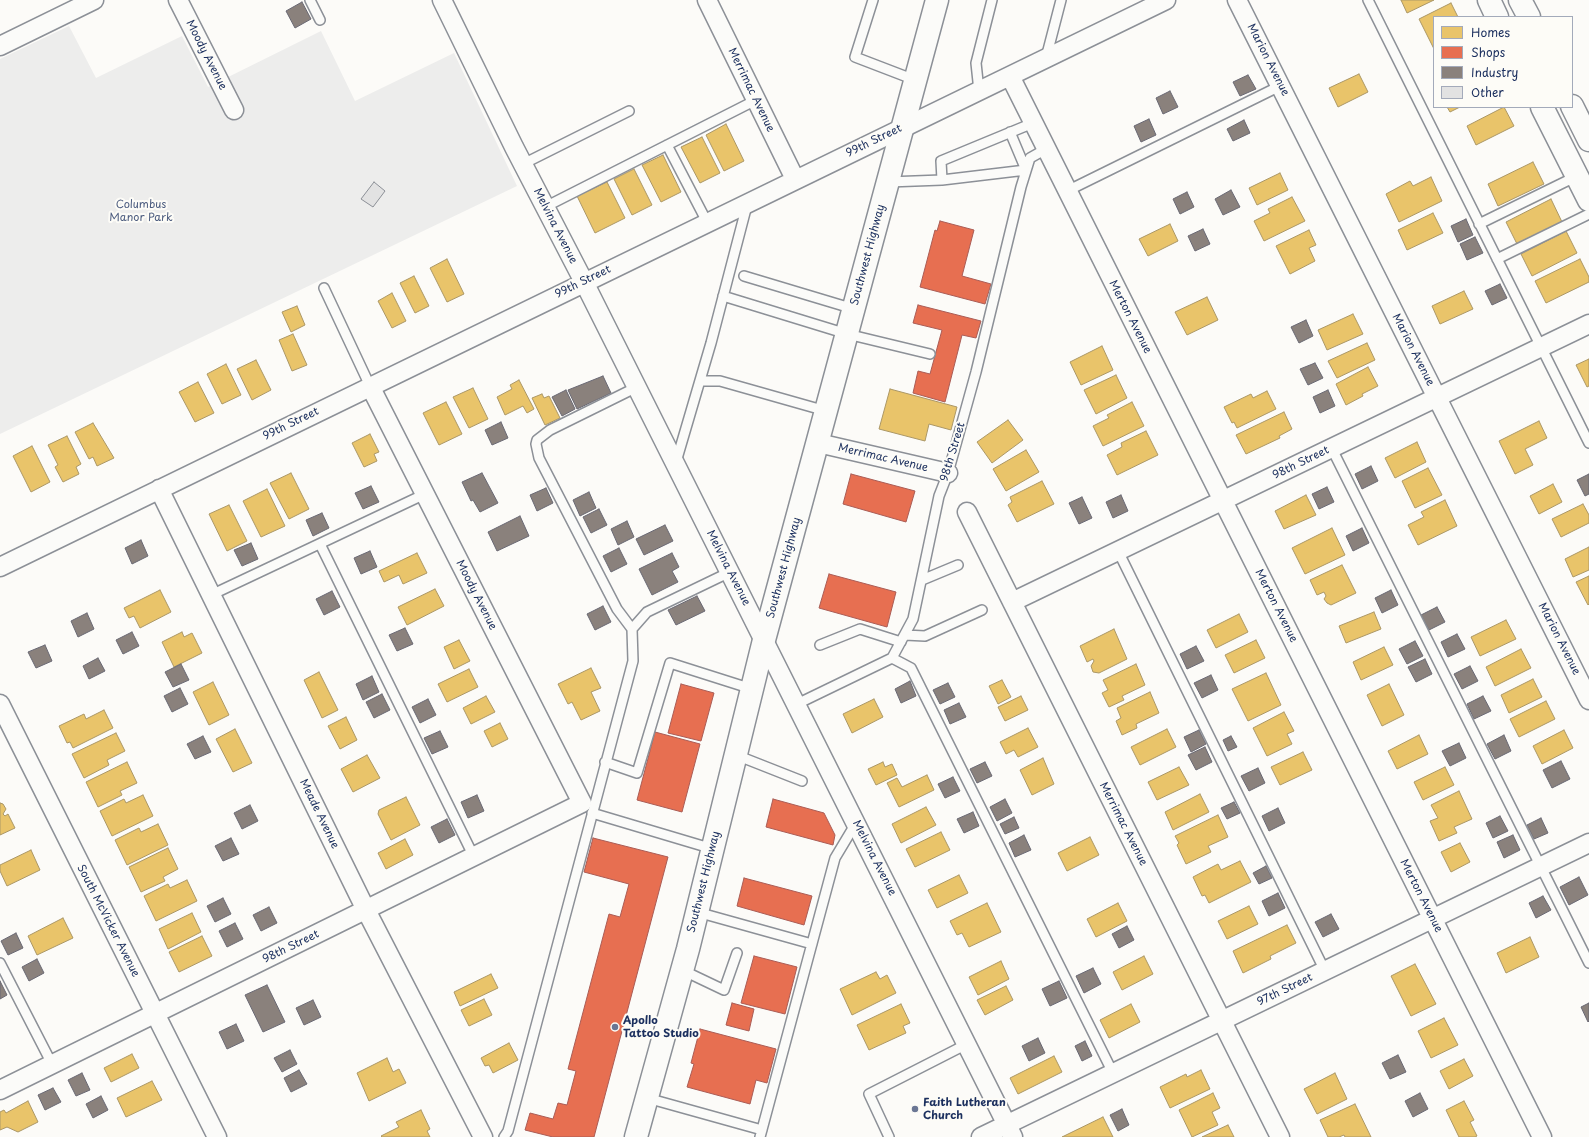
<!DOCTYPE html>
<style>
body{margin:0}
#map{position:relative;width:1589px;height:1137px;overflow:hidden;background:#fcfbf8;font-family:"Playpen Sans",sans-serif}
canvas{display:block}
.legend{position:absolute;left:1433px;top:16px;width:140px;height:92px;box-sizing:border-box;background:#fdfcf7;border:1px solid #a3aaba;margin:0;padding:5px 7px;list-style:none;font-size:12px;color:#1b2f5e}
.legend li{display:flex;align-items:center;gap:8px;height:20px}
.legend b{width:20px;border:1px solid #a3aaba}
</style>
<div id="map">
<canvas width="1589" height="1137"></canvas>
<ul class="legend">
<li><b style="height:11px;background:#e9c46a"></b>Homes</li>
<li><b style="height:11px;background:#e76f51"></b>Shops</li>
<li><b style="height:11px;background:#8a817c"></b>Industry</li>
<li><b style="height:11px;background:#e2e2e2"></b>Other</li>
</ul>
</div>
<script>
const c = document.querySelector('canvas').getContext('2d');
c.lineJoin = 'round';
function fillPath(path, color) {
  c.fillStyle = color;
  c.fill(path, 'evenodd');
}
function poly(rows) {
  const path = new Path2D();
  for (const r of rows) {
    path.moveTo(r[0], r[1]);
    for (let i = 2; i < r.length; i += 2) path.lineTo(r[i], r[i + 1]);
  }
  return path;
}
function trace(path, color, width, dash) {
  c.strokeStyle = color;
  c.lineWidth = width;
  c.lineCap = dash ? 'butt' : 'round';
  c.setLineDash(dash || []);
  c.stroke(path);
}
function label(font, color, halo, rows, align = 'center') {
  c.font = font + ' "Playpen Sans",sans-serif';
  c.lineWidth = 4;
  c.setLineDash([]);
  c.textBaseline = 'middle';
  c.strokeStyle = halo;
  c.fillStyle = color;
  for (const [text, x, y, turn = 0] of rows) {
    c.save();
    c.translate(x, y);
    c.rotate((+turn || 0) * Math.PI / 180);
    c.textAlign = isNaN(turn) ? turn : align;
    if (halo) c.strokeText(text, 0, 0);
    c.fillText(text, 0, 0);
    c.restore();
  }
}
fillPath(poly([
 [69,26,96,78,182,36,208,87,321,31,355,101,454,53,517,186,0,434,0,59]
]), '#ededec');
const homes = poly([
 [1401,0,1434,0,1407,13,1401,0],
 [1451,3,1458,17,1434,17,1434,49,1419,19,1451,3],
 [1359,74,1368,92,1338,107,1329,88,1359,74],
 [1447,107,1460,107,1450,112,1447,107],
 [1504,107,1514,126,1476,145,1467,126,1504,107],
 [726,124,744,161,724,171,706,135,726,124],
 [702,137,720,173,700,183,681,147,702,137],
 [663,155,681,192,661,202,642,165,663,155],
 [1533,162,1544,184,1498,206,1488,184,1533,162],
 [634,169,652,205,632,215,614,179,634,169],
 [1280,173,1288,190,1257,205,1249,188,1280,173],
 [1431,177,1442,201,1399,222,1386,194,1410,181,1413,186,1431,177],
 [607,182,625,218,595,233,577,196,607,182],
 [1292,197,1305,221,1264,241,1254,221,1270,213,1268,209,1292,197],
 [1551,199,1562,222,1517,244,1506,222,1551,199],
 [1433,213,1443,233,1407,250,1398,230,1433,213],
 [1170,224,1178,241,1148,256,1139,239,1170,224],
 [1309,230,1316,245,1309,248,1315,261,1290,274,1276,246,1309,230],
 [1566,231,1577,253,1532,276,1521,254,1566,231],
 [447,259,464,294,447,302,430,268,447,259],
 [1580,259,1589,277,1589,282,1546,303,1535,281,1580,259],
 [414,276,429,306,415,313,400,283,414,276],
 [1464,291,1473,309,1440,324,1432,306,1464,291],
 [392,293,406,321,392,328,378,301,392,293],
 [1207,297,1218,320,1187,335,1175,312,1207,297],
 [297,306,305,325,291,332,282,312,297,306],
 [1353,314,1363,334,1327,350,1318,330,1353,314],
 [293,334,307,365,292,371,279,340,293,334],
 [1367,343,1375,360,1337,378,1328,361,1367,343],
 [1102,346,1113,370,1081,385,1070,362,1102,346],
 [1589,359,1589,386,1587,387,1576,365,1589,359],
 [256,360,271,390,252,400,237,369,256,360],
 [226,364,241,395,222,404,207,374,226,364],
 [1368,367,1378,386,1362,394,1363,396,1346,405,1336,384,1368,367],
 [1116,375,1127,398,1096,414,1084,390,1116,375],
 [519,380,534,409,527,413,523,406,505,415,497,397,512,389,510,385,519,380],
 [198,382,214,413,195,422,179,392,198,382],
 [473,388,488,419,469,428,453,397,473,388],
 [890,389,957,407,951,430,929,424,925,441,879,429,890,389],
 [1267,391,1276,409,1237,428,1234,422,1232,423,1224,407,1251,394,1253,398,1267,391],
 [542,394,544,398,549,396,560,418,545,425,532,398,542,394],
 [446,402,462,434,439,445,423,413,446,402],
 [1132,402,1144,426,1103,446,1093,426,1109,418,1107,415,1132,402],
 [1284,412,1292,429,1279,436,1280,438,1246,454,1236,435,1284,412],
 [1008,420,1023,440,992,463,977,442,1008,420],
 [1539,421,1547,438,1525,449,1533,465,1515,474,1499,441,1539,421],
 [93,423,114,458,97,466,93,457,89,459,75,432,93,423],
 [1146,431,1158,455,1117,475,1107,455,1122,447,1121,443,1146,431],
 [370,434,379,452,374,454,377,461,364,467,352,443,370,434],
 [67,436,81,464,76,467,79,474,63,482,55,467,58,465,48,445,67,436],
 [1417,442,1426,462,1395,478,1385,458,1417,442],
 [32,446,50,482,31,492,13,456,32,446],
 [1026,450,1039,472,1006,491,993,469,1026,450],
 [1428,468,1442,495,1415,508,1402,481,1428,468],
 [291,473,309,509,289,519,270,483,291,473],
 [1042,481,1054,504,1017,522,1008,505,1012,502,1010,497,1042,481],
 [1553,484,1562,502,1539,514,1530,496,1553,484],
 [267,489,285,526,261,537,243,501,267,489],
 [1306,495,1316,515,1284,529,1275,511,1306,495],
 [1445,500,1457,526,1418,545,1408,525,1424,517,1421,512,1445,500],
 [1583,504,1589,515,1589,523,1561,537,1552,519,1583,504],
 [229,505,247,541,227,551,209,514,229,505],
 [1332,528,1345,555,1305,574,1292,548,1332,528],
 [1589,547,1589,570,1573,577,1565,559,1589,547],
 [417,553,427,573,403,584,399,575,384,582,379,571,417,553],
 [1342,565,1356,593,1331,605,1327,603,1324,599,1326,596,1324,592,1317,595,1310,580,1342,565],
 [1589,576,1589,604,1588,605,1576,582,1589,576],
 [435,589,444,606,407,625,398,607,435,589],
 [160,590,171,612,140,628,134,616,129,618,124,608,160,590],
 [1374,612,1381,629,1346,643,1339,626,1374,612],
 [1239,614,1248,632,1216,648,1207,630,1239,614],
 [1506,620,1516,639,1480,656,1471,637,1506,620],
 [1114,629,1127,659,1099,673,1093,672,1091,666,1094,661,1093,659,1087,662,1080,646,1114,629],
 [182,632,184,637,192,633,202,653,174,667,162,642,182,632],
 [459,640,470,661,454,669,444,647,459,640],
 [1256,640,1265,658,1234,673,1225,655,1256,640],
 [1384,647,1393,665,1361,680,1353,662,1384,647],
 [1521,649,1531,668,1495,686,1486,667,1521,649],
 [1136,664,1145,685,1122,696,1124,700,1109,707,1102,693,1108,690,1103,680,1136,664],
 [591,668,601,688,591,692,600,711,581,720,572,702,568,704,558,684,591,668],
 [469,669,478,687,447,702,438,684,469,669],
 [319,672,338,710,322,718,304,680,319,672],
 [1266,673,1281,705,1248,721,1232,689,1266,673],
 [1533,679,1542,697,1509,713,1501,695,1533,679],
 [1002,680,1011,697,998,704,989,686,1002,680],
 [213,682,229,715,209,725,193,692,213,682],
 [1389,684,1404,715,1382,726,1367,695,1389,684],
 [1150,692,1159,713,1136,724,1137,728,1122,735,1116,721,1121,718,1117,708,1150,692],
 [486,696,495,712,471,724,463,708,486,696],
 [1021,696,1028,710,1005,721,998,707,1021,696],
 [874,699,883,717,852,733,843,714,874,699],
 [1546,701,1555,719,1519,737,1510,719,1546,701],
 [104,710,113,728,73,748,70,742,67,743,59,726,84,714,86,719,104,710],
 [1284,712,1294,731,1287,734,1292,744,1267,756,1253,728,1284,712],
 [346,717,357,740,340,749,328,726,346,717],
 [500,723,508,739,492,747,484,731,500,723],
 [1028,728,1038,747,1018,757,1014,750,1006,754,1000,742,1028,728],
 [235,729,252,763,233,772,216,739,235,729],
 [1167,729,1176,747,1140,765,1131,747,1167,729],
 [1564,730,1573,748,1542,764,1533,746,1564,730],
 [116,733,125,751,107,760,109,765,84,778,72,754,116,733],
 [1419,735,1428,754,1397,769,1388,751,1419,735],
 [1303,752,1312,770,1280,785,1271,767,1303,752],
 [367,755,380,778,353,792,341,769,367,755],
 [1043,758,1054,784,1032,795,1020,770,1043,758],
 [127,762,137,783,120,791,122,795,98,807,86,782,127,762],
 [883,762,885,767,892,764,897,775,876,785,868,769,883,762],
 [1179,767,1189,785,1157,800,1148,782,1179,767],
 [1445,767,1454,785,1423,800,1414,782,1445,767],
 [927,775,934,790,899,807,887,783,897,778,902,787,927,775],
 [1459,791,1472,819,1454,827,1457,833,1439,841,1430,821,1438,818,1431,805,1459,791],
 [1200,794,1209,812,1173,830,1165,812,1200,794],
 [143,795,153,816,112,836,100,811,124,799,126,803,143,795],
 [406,797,420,825,391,840,378,814,379,810,406,797],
 [0,803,3,804,6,809,3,814,5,816,8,814,15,828,0,835,0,803],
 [926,807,936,825,901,843,892,824,926,807],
 [1218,815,1228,837,1208,846,1211,852,1186,864,1177,845,1179,843,1175,836,1218,815],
 [158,824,168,845,127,865,115,840,139,828,141,832,158,824],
 [941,832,950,850,915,867,906,849,941,832],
 [1090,837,1099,855,1067,871,1058,853,1090,837],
 [405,839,413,855,386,869,378,853,405,839],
 [1460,843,1470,862,1451,872,1441,852,1460,843],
 [168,848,178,869,163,877,165,881,141,892,129,867,168,848],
 [31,850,40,870,7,886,0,871,0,865,31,850],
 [1240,861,1251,882,1209,903,1205,895,1202,896,1193,877,1218,864,1221,870,1240,861],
 [959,875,968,893,937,908,928,890,959,875],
 [187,880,197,901,156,921,144,896,168,884,170,888,187,880],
 [987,903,1001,932,969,947,962,933,957,935,950,921,987,903],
 [1118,903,1127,921,1096,937,1087,919,1118,903],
 [1249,906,1258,924,1227,939,1218,921,1249,906],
 [192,913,201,932,168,949,159,929,192,913],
 [63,918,73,938,37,955,28,936,63,918],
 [1287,925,1296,943,1270,956,1271,959,1243,973,1233,951,1287,925],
 [202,936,212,956,179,972,169,952,202,936],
 [1530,937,1539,957,1506,973,1497,953,1530,937],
 [1144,956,1153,974,1122,990,1113,972,1144,956],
 [1001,961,1009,979,978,995,969,977,1001,961],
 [1415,964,1436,1004,1411,1016,1391,976,1415,964],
 [876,972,880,979,887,975,896,993,852,1015,840,989,876,972],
 [491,974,498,988,460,1006,454,992,491,974],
 [1006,986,1013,1000,985,1015,977,1000,1006,986],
 [484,999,492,1015,469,1026,461,1010,484,999],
 [901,1004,910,1023,903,1026,906,1033,869,1050,857,1025,901,1004],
 [1131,1004,1140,1022,1109,1038,1100,1020,1131,1004],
 [1444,1018,1458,1045,1431,1058,1418,1031,1444,1018],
 [509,1043,518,1060,493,1073,489,1065,485,1066,481,1058,509,1043],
 [132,1054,139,1068,111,1082,104,1068,132,1054],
 [1054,1056,1062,1072,1018,1094,1010,1078,1054,1056],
 [387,1058,393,1072,399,1069,406,1083,369,1101,357,1073,387,1058],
 [1464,1059,1473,1076,1449,1089,1440,1071,1464,1059],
 [1201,1070,1210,1089,1170,1108,1160,1087,1186,1074,1187,1077,1201,1070],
 [1335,1073,1347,1099,1317,1114,1304,1089,1335,1073],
 [152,1081,162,1100,126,1117,117,1098,152,1081],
 [1213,1093,1220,1108,1212,1112,1218,1125,1192,1137,1179,1110,1213,1093],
 [28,1101,38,1122,18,1132,7,1127,0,1130,0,1112,4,1110,6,1113,28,1101],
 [1464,1101,1474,1120,1470,1122,1477,1136,1475,1137,1459,1137,1446,1110,1464,1101],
 [1355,1104,1371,1137,1345,1137,1344,1135,1339,1137,1328,1137,1320,1120,1355,1104],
 [421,1110,430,1129,427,1131,430,1137,382,1137,381,1136,399,1127,396,1122,421,1110],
 [1103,1117,1113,1137,1062,1137,1103,1117],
 [1228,1125,1234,1137,1202,1137,1228,1125]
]);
fillPath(homes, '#e9c46a');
trace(homes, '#ab9766', 1);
const shops = poly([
 [940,221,974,230,962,276,991,284,985,304,920,287,935,230,937,231,940,221],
 [918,305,981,321,976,338,962,335,945,402,913,393,918,371,930,374,942,330,913,323,918,305],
 [851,474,915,491,906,522,843,504,851,474],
 [829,574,896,592,887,627,819,608,829,574],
 [681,684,714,693,701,741,668,733,681,684],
 [655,732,700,744,682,812,637,800,655,732],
 [773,799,824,813,835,835,833,845,766,827,773,799],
 [593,838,668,857,594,1137,553,1137,525,1130,530,1113,553,1119,558,1103,567,1105,576,1071,568,1069,609,914,620,917,629,884,584,872,593,838],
 [744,878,812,896,804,925,737,906,744,878],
 [754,956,797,967,785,1014,741,1003,754,956],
 [732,1003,754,1009,749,1031,726,1025,732,1003],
 [700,1029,776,1049,767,1083,756,1080,750,1104,687,1087,694,1064,691,1063,700,1029]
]);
fillPath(shops, '#e76f51');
trace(shops, '#aa5c55', 1);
const industry = poly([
 [302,2,311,19,295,28,286,11,302,2],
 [1248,75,1256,89,1240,96,1233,82,1248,75],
 [1170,91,1178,107,1163,114,1156,98,1170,91],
 [1149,119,1156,135,1141,142,1134,126,1149,119],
 [1244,120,1250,133,1233,141,1227,129,1244,120],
 [1231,190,1240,207,1223,215,1215,199,1231,190],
 [1187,192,1194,207,1180,214,1173,199,1187,192],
 [1466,219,1473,235,1458,242,1451,226,1466,219],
 [1203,229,1210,244,1195,251,1188,236,1203,229],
 [1475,237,1483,253,1467,260,1460,244,1475,237],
 [1500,284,1507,298,1492,305,1485,291,1500,284],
 [1306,320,1313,336,1299,343,1291,327,1306,320],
 [1315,363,1323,378,1308,385,1300,369,1315,363],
 [603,376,611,393,577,409,568,390,603,376],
 [566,390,575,409,562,416,552,397,566,390],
 [1328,390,1335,406,1320,413,1313,397,1328,390],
 [501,422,508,438,492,445,485,430,501,422],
 [1371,466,1378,481,1362,489,1355,474,1371,466],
 [482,473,498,503,480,512,473,500,471,501,462,482,482,473],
 [1589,474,1589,494,1585,496,1577,480,1589,474],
 [371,486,379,502,363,509,355,493,371,486],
 [1327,487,1334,502,1319,509,1312,494,1327,487],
 [546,488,553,503,537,511,530,495,546,488],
 [589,492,596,508,580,516,573,500,589,492],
 [1121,495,1128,511,1113,518,1106,502,1121,495],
 [1082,497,1092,518,1079,524,1069,503,1082,497],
 [599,509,607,525,591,533,583,517,599,509],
 [322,513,329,528,313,536,306,520,322,513],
 [520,516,529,536,497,551,488,532,520,516],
 [627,521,634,537,618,545,611,529,627,521],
 [665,525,673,541,644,555,636,539,665,525],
 [1362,528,1369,543,1353,551,1346,536,1362,528],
 [141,540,148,556,132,564,125,548,141,540],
 [251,543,258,559,242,566,234,550,251,543],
 [619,548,627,564,611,572,603,556,619,548],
 [370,551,377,567,361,574,354,558,370,551],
 [672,553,679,567,672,571,678,582,652,595,639,569,672,553],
 [1391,590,1398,605,1382,613,1375,598,1391,590],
 [332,591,340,607,324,615,316,599,332,591],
 [697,596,705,611,676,625,668,610,697,596],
 [603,606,611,622,595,630,587,614,603,606],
 [1437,607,1445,622,1429,630,1421,615,1437,607],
 [87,613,94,629,78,637,71,621,87,613],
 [405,628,413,644,397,651,389,635,405,628],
 [132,632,139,646,123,654,116,640,132,632],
 [1457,634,1465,649,1448,657,1441,642,1457,634],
 [1415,641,1423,656,1407,664,1399,649,1415,641],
 [45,645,52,661,36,668,28,652,45,645],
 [1196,646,1204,661,1187,669,1180,654,1196,646],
 [98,658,105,671,89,679,83,666,98,658],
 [1425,659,1432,674,1416,682,1408,667,1425,659],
 [181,664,189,680,173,687,165,672,181,664],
 [1470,666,1478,681,1462,689,1454,674,1470,666],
 [1211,675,1218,690,1202,698,1194,683,1211,675],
 [372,676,379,692,363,700,356,684,372,676],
 [910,681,916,696,901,703,895,689,910,681],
 [948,683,955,697,940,704,933,690,948,683],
 [180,688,188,704,172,712,164,696,180,688],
 [382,694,390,710,374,718,366,702,382,694],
 [1483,696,1491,711,1474,719,1467,704,1483,696],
 [428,699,436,715,420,723,412,707,428,699],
 [959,703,966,717,950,724,944,710,959,703],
 [1199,730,1206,744,1191,752,1184,737,1199,730],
 [440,731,448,747,432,754,424,738,440,731],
 [1504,735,1511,751,1495,759,1487,744,1504,735],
 [203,736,211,752,195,759,187,744,203,736],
 [1231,736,1237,747,1228,751,1223,740,1231,736],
 [1459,743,1466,758,1450,766,1442,751,1459,743],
 [1205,747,1212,762,1196,770,1188,755,1205,747],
 [1561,761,1570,779,1552,788,1543,770,1561,761],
 [985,762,992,776,977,783,970,769,985,762],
 [1258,768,1265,783,1249,791,1241,776,1258,768],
 [953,777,960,791,945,798,938,784,953,777],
 [477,795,484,811,468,818,461,802,477,795],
 [1005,799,1012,813,997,821,990,807,1005,799],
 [1234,802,1240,813,1227,819,1221,808,1234,802],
 [250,805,258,821,242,829,234,813,250,805],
 [1278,808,1285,823,1269,831,1262,816,1278,808],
 [973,812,979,826,964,833,957,819,973,812],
 [1500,816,1508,831,1493,838,1486,823,1500,816],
 [1014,817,1019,828,1005,834,1000,824,1014,817],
 [1541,818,1548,833,1534,839,1527,825,1541,818],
 [447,819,455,835,439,843,431,827,447,819],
 [1024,835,1031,850,1015,857,1009,843,1024,835],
 [1513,835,1520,850,1504,858,1497,842,1513,835],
 [231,838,239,854,223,861,215,846,231,838],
 [1266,866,1272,878,1259,884,1253,873,1266,866],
 [1579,877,1588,895,1569,905,1560,887,1579,877],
 [1278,893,1285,908,1269,916,1262,901,1278,893],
 [1543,896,1551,910,1536,918,1529,903,1543,896],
 [223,898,231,914,215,922,207,906,223,898],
 [269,907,277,923,261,931,253,915,269,907],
 [1331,914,1339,929,1323,937,1315,922,1331,914],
 [235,923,243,939,227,947,219,931,235,923],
 [1127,926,1134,940,1119,948,1112,934,1127,926],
 [16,933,23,948,8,955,1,941,16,933],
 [37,959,44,973,29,981,22,967,37,959],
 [1093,968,1101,984,1084,993,1076,976,1093,968],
 [0,981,7,995,0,999,0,981],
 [1059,981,1067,998,1050,1006,1042,989,1059,981],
 [267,985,285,1022,263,1032,245,995,267,985],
 [313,1000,321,1017,304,1025,296,1008,313,1000],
 [1589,1003,1589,1021,1588,1022,1581,1007,1589,1003],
 [236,1024,244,1041,227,1049,219,1032,236,1024],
 [1038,1038,1045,1053,1029,1061,1022,1046,1038,1038],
 [1085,1041,1092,1056,1082,1061,1075,1046,1085,1041],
 [290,1050,297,1064,282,1072,274,1058,290,1050],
 [1398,1055,1406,1072,1390,1079,1382,1063,1398,1055],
 [299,1070,307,1084,291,1092,284,1078,299,1070],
 [82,1073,90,1090,76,1096,68,1080,82,1073],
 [53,1088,61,1102,45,1110,38,1095,53,1088],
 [1420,1093,1428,1109,1413,1117,1405,1101,1420,1093],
 [101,1096,108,1110,93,1118,86,1104,101,1096],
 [1122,1109,1129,1125,1118,1131,1110,1115,1122,1109]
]);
fillPath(industry, '#8a817c');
trace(industry, '#696873', 1);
const building = poly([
 [374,182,385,191,373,207,361,199,374,182]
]);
fillPath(building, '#e2e2e2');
trace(building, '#8c9097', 1);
const service = poly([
 [310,0,320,20],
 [873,0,855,57,915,80],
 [1368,0,1589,443],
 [1046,58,1061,0],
 [979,91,976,63,992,0],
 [667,145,707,222],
 [523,164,629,111],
 [942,180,941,161,1033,123],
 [888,182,942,180,1026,170,1010,132],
 [1067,191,1280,86],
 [545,207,756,100],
 [1479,224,1577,176],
 [1497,259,1589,214],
 [744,276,854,309],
 [324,288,370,386],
 [723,296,847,334,930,354],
 [700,381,720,381,826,411],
 [1332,449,1589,963],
 [676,462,711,343,747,205],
 [320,544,474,857],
 [1118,551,1325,971],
 [922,580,958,565],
 [211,595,425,494],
 [632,629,617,609,539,458,536,444,537,440,550,430,637,387],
 [905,635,925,636,982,610],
 [820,645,860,629,901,642],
 [892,658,911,668,1113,1073],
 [797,704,892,658,913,619,939,496,948,473,976,372,1021,187,1030,158,1046,149],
 [736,755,802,781],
 [605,762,637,773,670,663,752,689],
 [592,813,713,849],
 [697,912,812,944],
 [0,963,52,1064],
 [682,970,724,990,737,953],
 [647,1098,762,1130],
 [504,1137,508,1131,633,661,632,629,647,612,730,572],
 [760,1137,835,858,856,823],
 [889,1137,869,1094,967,1044]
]);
const minor = poly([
 [178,0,234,110],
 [442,0,514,147,584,282,1013,1137],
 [707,0,795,179],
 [1237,0,1589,700],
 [0,46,94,0],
 [1010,76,1542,1137],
 [818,443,948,473],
 [159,489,366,910,483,1137],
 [967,512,1280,1137],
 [0,567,1166,0],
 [1012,602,1589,324],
 [0,704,217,1137],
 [0,1090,582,803,370,386],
 [981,1137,1589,843]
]);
const secondary = poly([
 [1489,0,1497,17],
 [1520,0,1529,17],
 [1572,106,1589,140],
 [1542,107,1589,200]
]);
const primary = poly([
 [636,1137,688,949,764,640,937,0]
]);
trace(service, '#8c9097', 12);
trace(minor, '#8c9097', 21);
trace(secondary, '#8c9097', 25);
trace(primary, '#8c9097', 25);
trace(service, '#fbfbf9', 9);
trace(minor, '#fbfbf9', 18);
trace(secondary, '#fbfbf9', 22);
trace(primary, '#fbfbf9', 22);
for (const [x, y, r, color] of [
 [615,1027,4,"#6a7694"],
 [915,1109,4,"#6a7694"]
]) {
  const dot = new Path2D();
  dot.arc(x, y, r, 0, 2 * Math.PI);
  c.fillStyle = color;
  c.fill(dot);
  trace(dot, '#fdfcf7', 1.5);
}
label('11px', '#1b2f5e', '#fdfcf7', [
 ["Moody Avenue",206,55,63],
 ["Marion Avenue",1268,60,63],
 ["Merrimac Avenue",751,90,64],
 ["99th Street",874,141,-26],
 ["Melvina Avenue",555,226,63],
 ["Southwest Highway",868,255,-75],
 ["99th Street",583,282,-26],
 ["Merton Avenue",1130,317,63],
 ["Marion Avenue",1413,350,63],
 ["99th Street",291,424,-26],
 ["98th Street",953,452,-73],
 ["Merrimac Avenue",883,458,13],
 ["98th Street",1301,463,-26],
 ["Melvina Avenue",728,568,63],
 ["Southwest Highway",784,568,-75],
 ["Moody Avenue",476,595,63],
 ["Merton Avenue",1276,606,63],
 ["Marion Avenue",1559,639,63],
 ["Meade Avenue",319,814,64],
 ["Merrimac Avenue",1123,824,63],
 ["Melvina Avenue",874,858,63],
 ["Southwest Highway",704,882,-76],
 ["Merton Avenue",1421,896,63],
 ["South McVicker Avenue",108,921,63],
 ["98th Street",291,947,-26],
 ["97th Street",1285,990,-26]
]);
label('11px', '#4c5c7f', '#fdfcf7', [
 ["Columbus",141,205],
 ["Manor Park",141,218]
]);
label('bold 11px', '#1b2f5e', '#fdfcf7', [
 ["Apollo",623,1021],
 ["Tattoo Studio",623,1034],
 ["Faith Lutheran",923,1103],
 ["Church",923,1116]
], 'left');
</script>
